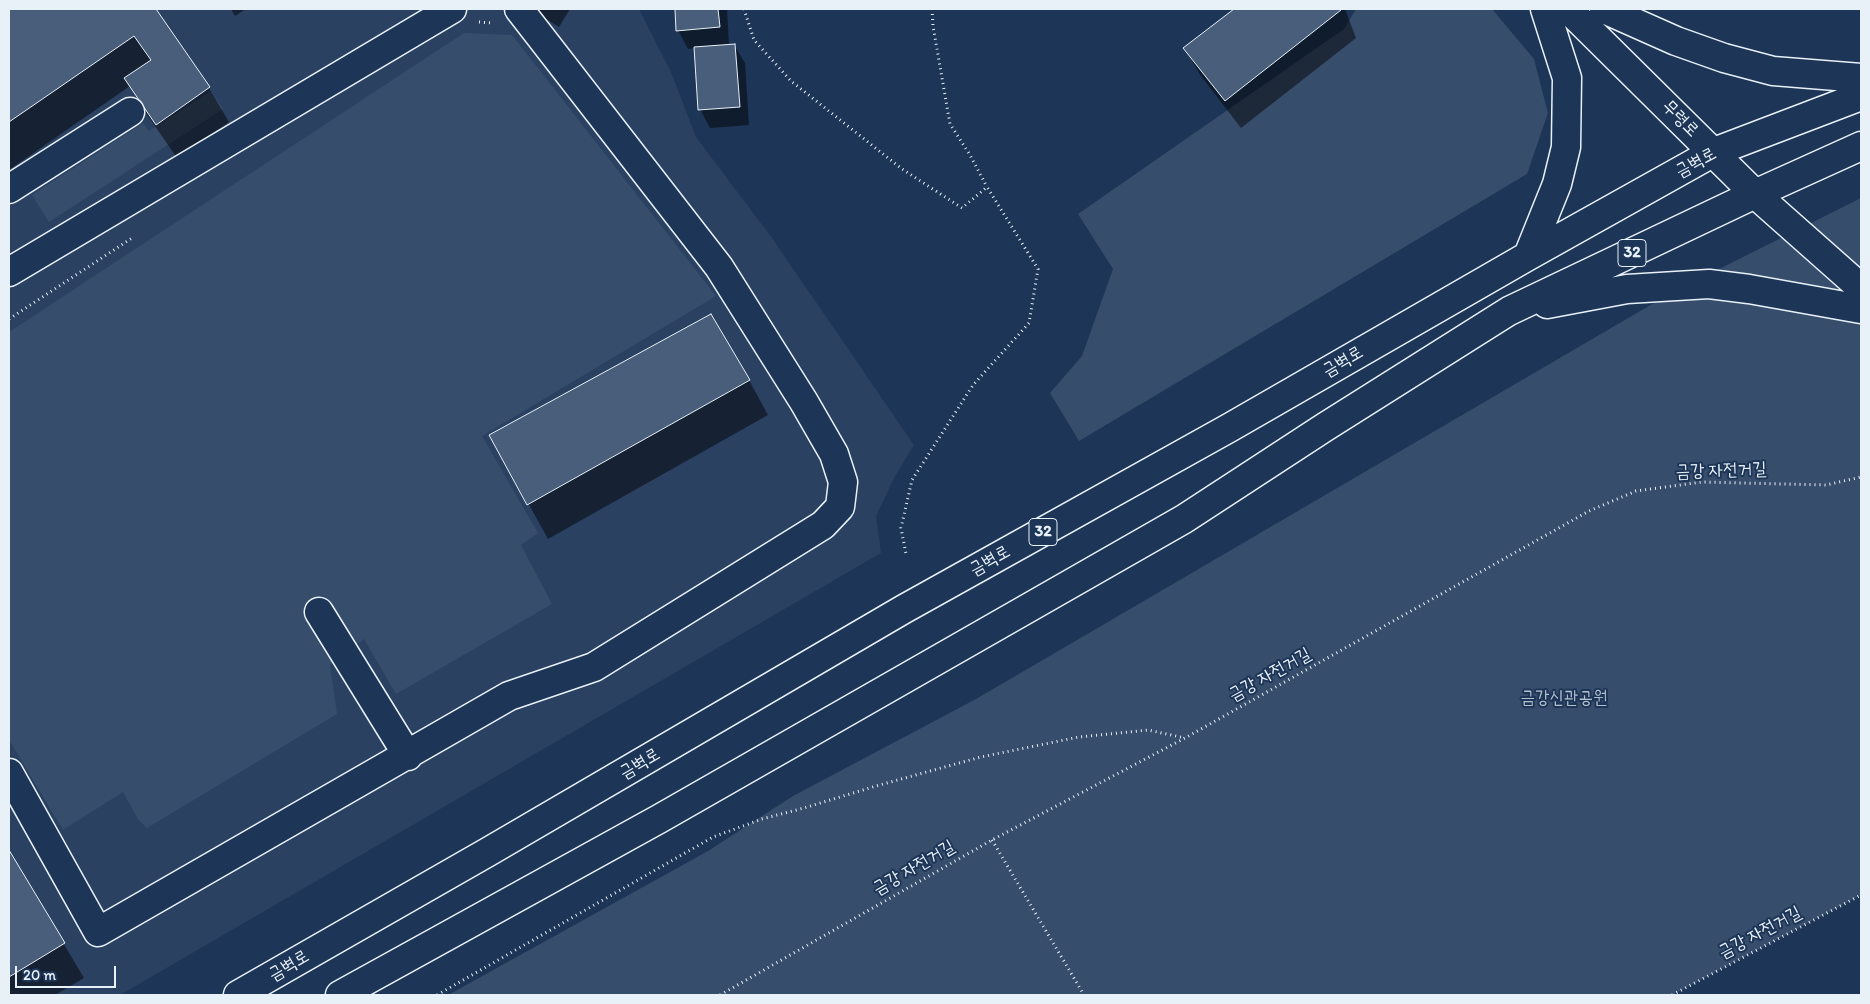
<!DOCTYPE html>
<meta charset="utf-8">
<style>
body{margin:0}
#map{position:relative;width:1870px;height:1004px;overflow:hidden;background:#1d3557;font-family:Itim,sans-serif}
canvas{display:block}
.frame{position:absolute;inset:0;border:10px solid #e8f1f8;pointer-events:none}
.scale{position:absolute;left:15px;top:966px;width:101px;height:22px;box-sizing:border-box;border:2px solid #e8f1f8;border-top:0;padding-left:6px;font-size:15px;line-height:18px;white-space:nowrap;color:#e8f1f8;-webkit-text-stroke:4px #1d3557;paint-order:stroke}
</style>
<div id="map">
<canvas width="1870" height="1004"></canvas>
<div class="frame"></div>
<div class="scale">20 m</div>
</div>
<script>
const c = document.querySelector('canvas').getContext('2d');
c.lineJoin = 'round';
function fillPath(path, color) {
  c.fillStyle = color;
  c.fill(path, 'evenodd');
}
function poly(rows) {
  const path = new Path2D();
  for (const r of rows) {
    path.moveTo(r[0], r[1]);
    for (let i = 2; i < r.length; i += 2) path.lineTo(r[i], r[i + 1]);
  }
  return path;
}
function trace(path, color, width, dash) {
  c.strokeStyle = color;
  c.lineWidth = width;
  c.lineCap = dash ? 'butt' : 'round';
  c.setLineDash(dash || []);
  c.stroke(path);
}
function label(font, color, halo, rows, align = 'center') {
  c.font = font + ' Itim,"Poor Story",sans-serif';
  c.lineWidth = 4;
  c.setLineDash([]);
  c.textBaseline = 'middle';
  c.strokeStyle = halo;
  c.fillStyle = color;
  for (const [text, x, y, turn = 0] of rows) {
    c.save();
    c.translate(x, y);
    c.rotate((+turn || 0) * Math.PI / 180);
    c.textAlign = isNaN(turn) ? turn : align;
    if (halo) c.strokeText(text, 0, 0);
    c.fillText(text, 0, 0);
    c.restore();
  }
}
fillPath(poly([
 [9,9,639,9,671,72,696,137,772,238,914,445,894,478,876,516,881,553,120,995,9,995]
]), '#2a4162');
fillPath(poly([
 [1356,9,1492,9,1534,59,1548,113,1527,174,1079,441,1050,393,1082,356,1113,269,1078,214,1344,29],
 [464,33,512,35,716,296,482,436,538,533,521,545,552,604,396,694,364,639,330,665,337,714,147,828,138,819,123,792,63,830,9,740,9,332],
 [211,91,223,109,49,222,32,195,143,123,149,131],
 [1861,198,1861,895,1672,995,448,995,708,851,793,796,976,699,1671,293]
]), '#374d6c');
fillPath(poly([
 [9,9,155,9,209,88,229,122,177,158,146,113,130,86,9,170],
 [231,9,246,9,235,16],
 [530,9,570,9,559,27],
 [676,9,727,9,729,45,734,45,745,63,749,125,710,128,700,109,695,48,688,49,678,30],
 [1236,9,1345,9,1356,38,1241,128,1201,76,1185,49],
 [749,380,768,415,548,539,491,436],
 [9,852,84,978,55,995,9,995]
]), '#0007');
const building = poly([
 [9,9,156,9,210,87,156,125,124,78,151,60,134,36,9,122,9,9],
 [675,9,718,9,720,27,676,31,675,9],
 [1234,9,1341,9,1341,10,1225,101,1183,48,1234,9],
 [735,44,740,107,698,110,694,47,735,44],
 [711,314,750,380,527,505,489,435,711,314],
 [9,850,65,943,9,977,9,850]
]);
fillPath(building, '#495e7a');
trace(building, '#e8f1f8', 1);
const minor = poly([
 [9,189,130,112],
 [9,272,452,9],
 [319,612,408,756],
 [9,773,98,932,509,696,594,667,823,525,840,507,843,482,834,454,804,402,719,267,519,9]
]);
const major = poly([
 [1568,9,1755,194,1861,288],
 [1604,9,1676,41,1724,58,1773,71,1861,78],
 [1528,256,1557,184,1566,147,1567,78,1545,9],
 [1547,304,1627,289,1709,284,1749,289,1861,309],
 [238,995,488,852,904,609,1229,428,1528,256,1714,152,1861,96],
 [340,995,659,819,1184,519,1325,427,1509,311,1755,194,1861,146]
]);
trace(minor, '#e8f1f8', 31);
trace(major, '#e8f1f8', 31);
trace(poly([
 [744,9,754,40,791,81,902,169,962,208,987,187,1038,269,1029,323,973,385,912,480,901,528,906,554],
 [932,9,933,26,950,124,970,155,987,187],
 [479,22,492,23],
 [9,319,132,238],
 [992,840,1084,995],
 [437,995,713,837,762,819,804,808,876,786,981,757,1079,737,1148,730,1185,738],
 [720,995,992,840,1185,738,1589,511,1636,491,1702,482,1826,485,1861,477],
 [1672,995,1861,895]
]), '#e8f1f8', 3, [1, 4]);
trace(minor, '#1d3557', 28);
trace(major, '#1d3557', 28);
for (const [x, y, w] of [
 [1632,253,28],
 [1043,532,28]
]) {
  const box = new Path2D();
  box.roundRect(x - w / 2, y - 13.5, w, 27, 4);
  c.fillStyle = '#1d3557';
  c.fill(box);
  trace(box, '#e8f1f8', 1);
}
label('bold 16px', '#e8f1f8', null, [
 ["32",1632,253],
 ["32",1043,532]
]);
label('18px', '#e8f1f8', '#1d3557', [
 ["무령로",1680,119,45],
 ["금벽로",1696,163,-28],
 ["금벽로",1343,362,-30],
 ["금강 자전거길",1721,471,-2],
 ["금벽로",990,561,-29],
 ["금강 자전거길",1270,675,-29],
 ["금벽로",640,764,-30],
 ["금강 자전거길",914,868,-30],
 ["금강 자전거길",1760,933,-28],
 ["금벽로",289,966,-30]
]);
label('18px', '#b3c0ce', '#1d3557', [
 ["금강신관공원",1564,698]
]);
</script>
